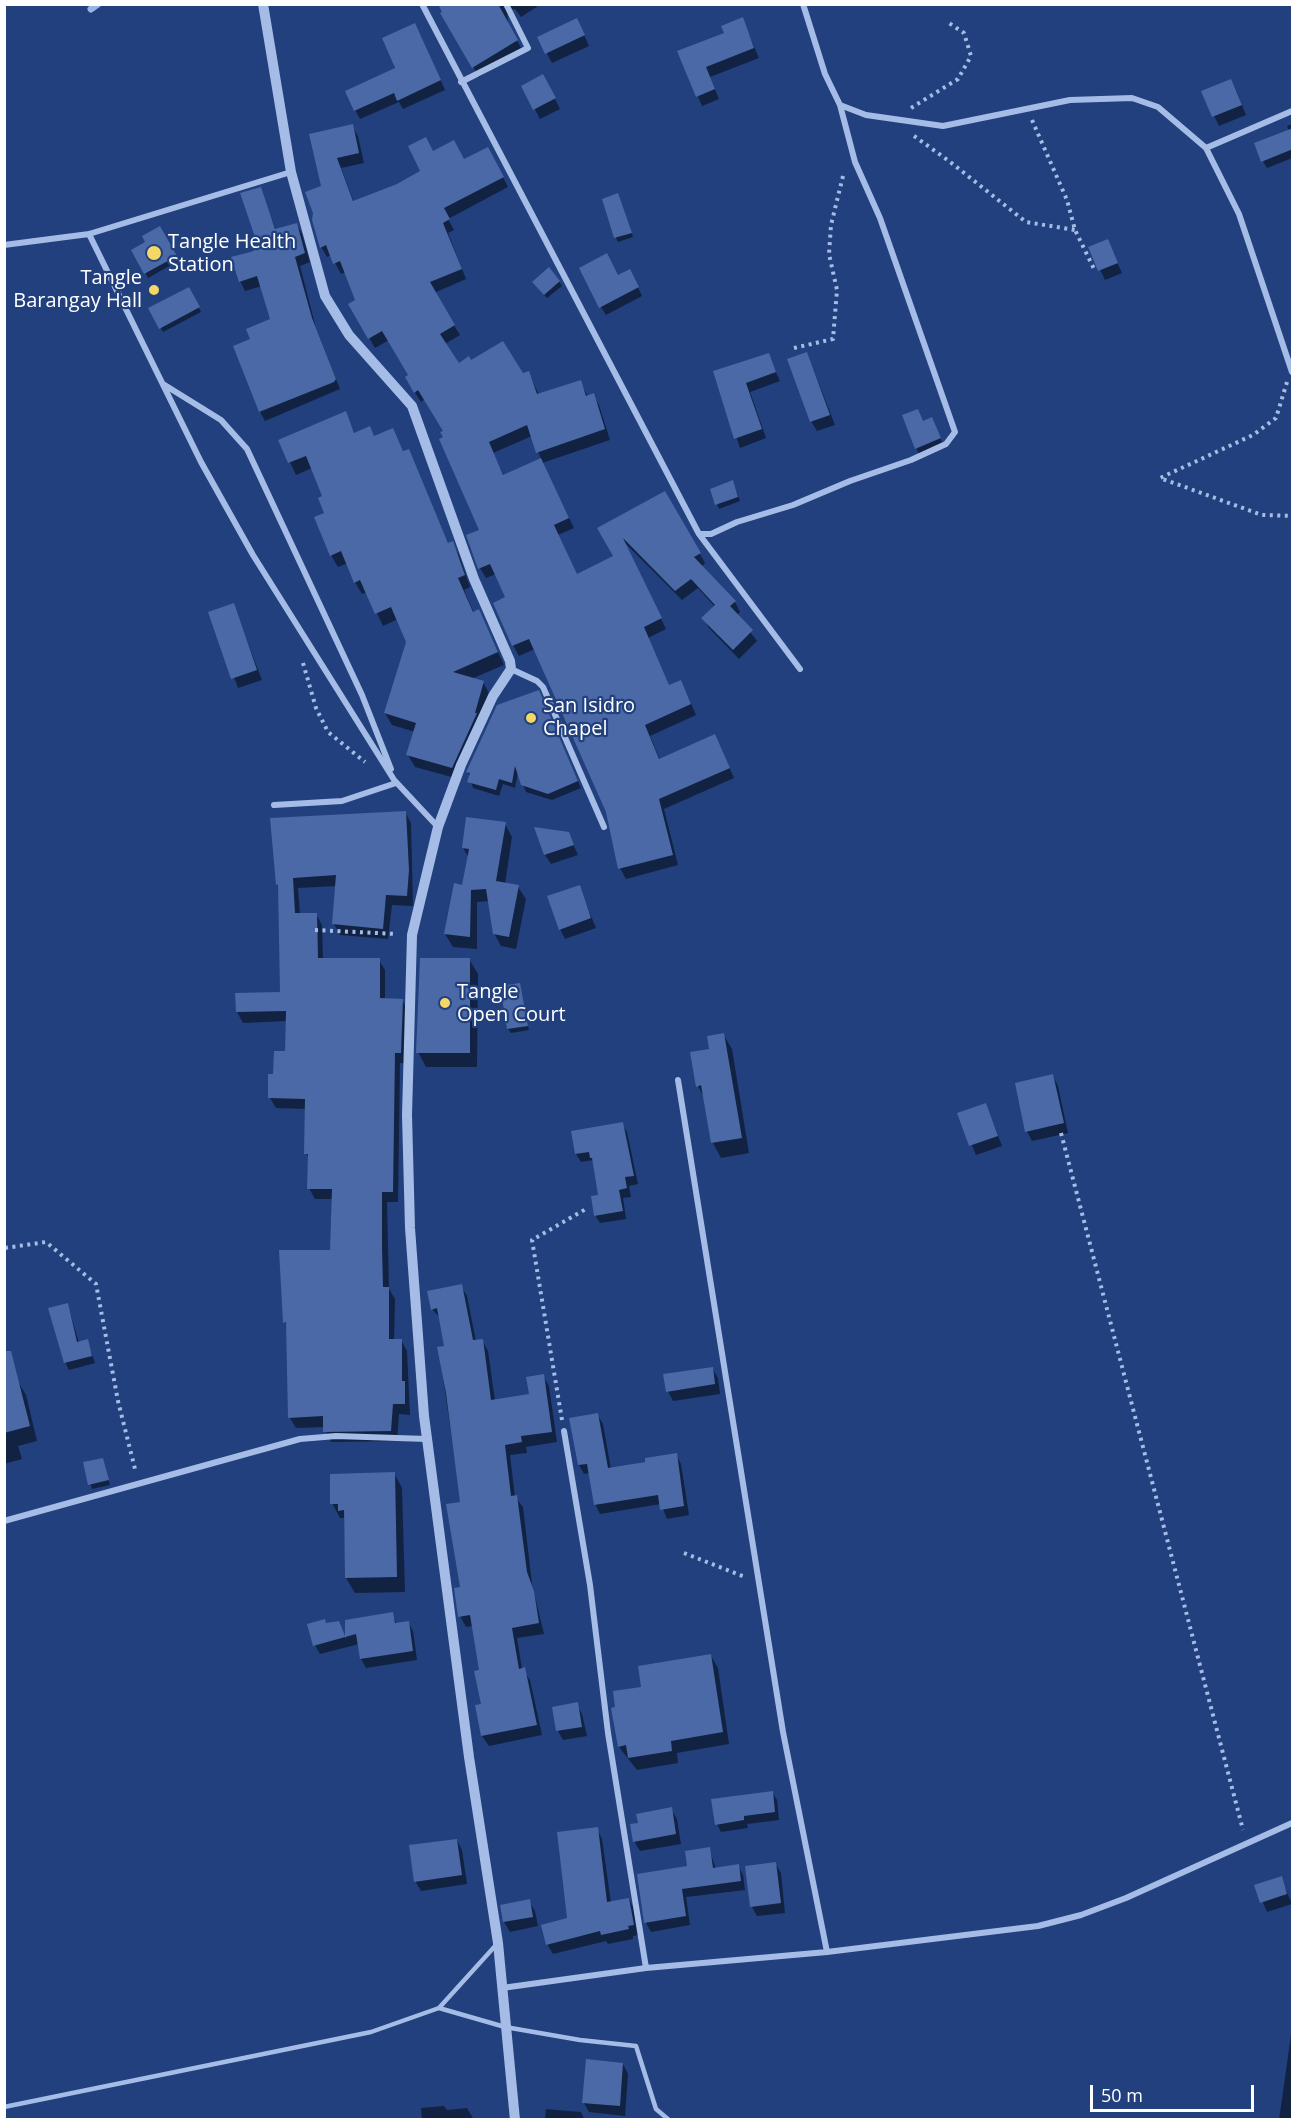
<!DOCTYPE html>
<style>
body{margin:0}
#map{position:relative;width:1297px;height:2124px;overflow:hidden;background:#21407d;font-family:"Open Sans",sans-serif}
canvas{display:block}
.frame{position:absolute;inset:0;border:6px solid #fff;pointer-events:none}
.scale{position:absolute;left:1090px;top:2085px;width:164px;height:27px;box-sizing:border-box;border:3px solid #fff;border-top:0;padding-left:8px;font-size:18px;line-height:21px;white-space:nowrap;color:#fff;-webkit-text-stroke:4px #21407d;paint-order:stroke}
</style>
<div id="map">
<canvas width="1297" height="2124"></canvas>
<div class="frame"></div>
<div class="scale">50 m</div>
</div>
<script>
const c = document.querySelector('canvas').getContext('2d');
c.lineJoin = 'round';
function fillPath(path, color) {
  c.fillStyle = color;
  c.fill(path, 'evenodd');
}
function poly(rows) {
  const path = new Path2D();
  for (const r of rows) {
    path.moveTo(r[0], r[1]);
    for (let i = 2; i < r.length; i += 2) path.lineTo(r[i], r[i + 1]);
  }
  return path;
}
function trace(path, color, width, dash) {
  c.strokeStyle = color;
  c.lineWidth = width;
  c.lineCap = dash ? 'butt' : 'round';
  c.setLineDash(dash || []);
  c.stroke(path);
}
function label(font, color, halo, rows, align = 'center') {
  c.font = font + ' "Open Sans",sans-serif';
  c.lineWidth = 4.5;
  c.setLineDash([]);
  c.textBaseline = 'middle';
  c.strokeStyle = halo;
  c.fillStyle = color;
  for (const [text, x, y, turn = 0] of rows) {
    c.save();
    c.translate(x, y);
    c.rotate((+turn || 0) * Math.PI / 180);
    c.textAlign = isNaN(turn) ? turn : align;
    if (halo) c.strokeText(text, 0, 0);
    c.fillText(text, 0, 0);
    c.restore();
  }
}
fillPath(poly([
 [442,4,541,4,521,17,515,9,507,10,508,25,523,51,479,77,442,13,444,12],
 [742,19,759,58,710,77,719,99,702,106,679,52,726,34],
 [582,30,589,46,552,63,539,38],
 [420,34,445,90,403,109,399,102,360,119,355,110,395,69,384,38],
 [548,85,560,109,540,119,523,86],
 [1236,90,1246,115,1219,126,1203,92],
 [1292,124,1292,158,1267,168,1263,161,1289,131,1287,126],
 [352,126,358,136,364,163,341,168,354,202,398,185,422,172,433,153,464,161,494,159,508,187,448,219,454,230,448,233,466,279,434,293,460,335,445,344,459,365,471,362,522,375,529,373,539,395,580,381,588,397,593,395,599,405,610,440,542,463,574,528,558,535,577,575,615,557,599,529,665,493,705,563,701,567,735,602,740,612,737,615,757,641,739,659,709,628,703,618,715,607,698,588,682,600,625,543,666,629,648,638,669,687,686,692,696,715,650,736,660,760,720,746,734,778,664,809,678,865,626,879,620,868,607,812,535,649,519,656,513,645,507,598,496,574,486,578,480,568,468,536,481,531,445,438,445,432,425,399,421,402,412,388,410,375,389,340,375,348,350,305,357,300,346,272,341,274,331,255,327,257,321,247,322,187],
 [532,436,541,459,504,476,493,453],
 [260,188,276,230,297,225,302,234,310,262,300,266,316,328,340,389,265,421,260,412,252,340,272,320,262,286,245,291,240,281,256,252],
 [619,200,633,237,618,242,616,238],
 [159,228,178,261,148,278,133,250,147,243],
 [1107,241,1122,273,1105,280,1090,248],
 [634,279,642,296,606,315,601,307],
 [559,281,562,286,547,298,537,287],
 [189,289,201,312,163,332,150,309],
 [807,353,835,425,817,431,811,421],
 [768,355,780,381,750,392,766,438,740,448,715,372],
 [345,413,355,434,369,428,375,437,393,430,404,453,408,451,449,545,452,543,459,555,470,587,464,590,474,613,478,611,485,623,504,665,471,679,483,682,490,695,459,779,415,767,408,755,415,732,392,725,385,713,407,642,398,619,383,626,367,592,362,594,355,582,348,563,338,567,331,555,324,497,312,468,296,475,280,441],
 [923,422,936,427,944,447,921,457,916,448],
 [735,487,740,501,719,509,717,504],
 [233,605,262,680,238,688,210,613],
 [542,698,581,788,552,800,526,792,518,772,515,788,503,784,499,796,473,788,468,772],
 [405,812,411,823,413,906,392,905,388,939,340,935,334,924,337,886,298,888,300,915,316,914,322,925,323,960,379,960,385,970,385,1000,402,1000,408,1011,407,1063,400,1063,398,1202,387,1202,389,1289,395,1299,394,1340,401,1340,407,1351,410,1415,399,1414,397,1441,331,1442,324,1427,296,1428,290,1418,288,1327,285,1322,331,1252,333,1199,315,1199,309,1188,310,1160,306,1153,307,1109,276,1108,270,1098,274,1076,286,1053,287,1021,243,1023,237,1012,236,995,282,993,280,888,278,884],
 [505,824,512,837,505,884,518,887,526,899,516,949,501,946,494,933,489,901,477,902,477,949,453,947,445,934,464,887,469,858,463,848],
 [568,833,578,855,551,864,545,855],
 [579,887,596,928,565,939,560,929],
 [469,959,478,974,477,1067,426,1067,418,1052],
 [519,984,529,1030,511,1033,508,1029],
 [723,1034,732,1049,749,1153,721,1158,713,1143,705,1099,698,1086,711,1050],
 [1053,1076,1058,1086,1068,1133,1032,1141,1027,1131],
 [986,1104,1002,1146,976,1155,959,1114],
 [622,1124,627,1132,638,1184,629,1186,631,1197,623,1198,626,1219,600,1223,595,1215,600,1196,593,1160,581,1162,576,1154,573,1132],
 [461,1286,467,1296,476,1341,482,1340,488,1351,495,1401,530,1396,543,1376,549,1386,557,1442,526,1447,527,1453,510,1455,515,1497,523,1507,532,1584,544,1634,517,1638,522,1669,530,1680,542,1735,489,1746,482,1736,481,1671,473,1626,466,1627,460,1616,461,1503,439,1349,446,1347,441,1319,432,1309],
 [68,1305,79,1343,87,1341,95,1363,69,1370,65,1362],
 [712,1368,718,1378,720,1394,673,1401,668,1391],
 [4,1373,17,1380,26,1395,37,1441,18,1446,22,1459,4,1464],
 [597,1414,603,1424,611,1469,676,1455,681,1464,689,1515,667,1519,661,1504,600,1514,595,1504,590,1473,584,1474,579,1465],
 [103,1459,110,1485,92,1489,84,1464],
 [394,1473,402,1488,405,1592,355,1593,346,1578,344,1518,340,1518,332,1503],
 [392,1614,397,1624,408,1622,413,1631,417,1660,366,1668,361,1659,359,1644,320,1654,315,1645,326,1624,338,1622,346,1639,347,1621],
 [711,1656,718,1668,729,1744,677,1753,678,1763,637,1770,619,1747,643,1688],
 [577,1704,582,1714,587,1736,563,1740,558,1731],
 [772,1792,777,1800,779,1820,747,1824,748,1828,721,1832,717,1824],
 [671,1809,677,1819,681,1844,640,1851,634,1841,640,1824],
 [597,1829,602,1839,611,1903,629,1899,634,1909,638,1935,633,1936,633,1939,608,1944,606,1941,553,1954,547,1944,569,1920],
 [457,1840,462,1850,467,1884,421,1891,415,1881],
 [709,1849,716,1869,738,1866,743,1875,745,1890,686,1897,690,1925,651,1932,646,1923,638,1876,689,1867],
 [775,1863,781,1873,785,1913,757,1916,752,1907],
 [1281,1878,1292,1904,1267,1912,1256,1886],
 [529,1901,535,1911,538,1926,510,1932,504,1922,501,1907],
 [1292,2028,1292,2120,1279,2120],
 [623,2064,628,2074,625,2116,589,2112,584,2103],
 [444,2106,447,2110,467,2108,474,2120,422,2120,421,2108],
 [546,2109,581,2112,585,2120,545,2120]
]), '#0007');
trace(poly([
 [91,9,98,4]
]), '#98b5e7', 7);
fillPath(poly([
 [438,4,498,4,518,40,472,68,440,13,442,12],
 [743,17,754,48,706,67,715,89,696,97,677,51,724,33,721,26],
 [577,18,585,35,545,54,537,37],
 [415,23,441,80,397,101,394,93,354,111,345,91,395,68,382,38],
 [543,74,556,98,533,110,521,86],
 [1231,79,1242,105,1212,117,1201,91],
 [353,124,359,153,337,158,353,201,397,184,420,171,408,146,426,137,433,151,454,140,464,159,488,147,504,177,444,208,450,219,443,223,462,269,430,282,455,325,440,334,459,363,469,356,471,360,503,341,523,373,529,371,537,394,581,380,586,396,594,393,605,429,536,453,527,425,489,442,503,475,541,458,569,518,554,525,577,574,613,556,597,528,665,491,701,553,694,557,736,601,730,606,753,630,733,650,701,618,715,605,691,579,675,591,623,538,662,618,644,627,669,685,681,680,691,704,645,725,659,759,715,734,730,768,659,799,673,855,618,869,606,812,529,639,512,646,493,603,505,597,490,564,478,569,466,535,479,530,439,439,443,437,440,432,443,431,418,390,414,393,405,377,408,375,382,331,368,339,348,304,355,300,340,261,333,264,326,245,320,248,312,220,313,213,305,192,321,186,309,134],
 [1293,128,1293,149,1261,162,1254,143],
 [261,187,275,229,297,223,305,253,295,257,312,318,336,379,334,382,259,412,233,346,250,339,246,329,270,319,257,276,239,282,231,257,254,251,251,238,255,237,240,193],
 [618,193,632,233,614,238,602,199],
 [160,226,177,256,144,274,131,250,145,242,142,236],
 [1108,239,1118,263,1098,271,1088,247],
 [607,253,618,275,630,269,639,287,599,308,579,268],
 [549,267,560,281,544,295,532,282],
 [189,287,200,307,159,329,148,308],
 [807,352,830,415,810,422,787,359],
 [769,353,776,372,746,383,762,429,734,439,713,371],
 [918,409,923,421,932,417,941,438,915,449,902,415],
 [346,411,354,433,370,426,374,436,393,428,403,451,409,449,448,543,453,541,465,575,458,578,473,612,479,609,498,652,453,672,484,681,475,713,477,713,452,768,406,755,416,723,384,713,406,642,391,607,375,614,360,580,354,583,341,551,330,556,314,517,324,513,318,498,322,496,306,456,288,463,278,440],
 [733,480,738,497,715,505,710,489],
 [234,603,257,670,231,679,208,612],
 [539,690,578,781,548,794,521,785,515,766,512,783,499,779,496,790,467,782,470,773,466,772,468,768,497,705],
 [406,811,409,870,407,896,386,895,383,929,332,924,336,875,293,878,295,913,317,913,318,958,380,958,380,998,403,999,401,1053,395,1053,393,1192,382,1192,382,1247,383,1287,389,1287,389,1339,402,1339,402,1381,405,1381,405,1404,393,1404,391,1431,323,1432,323,1416,288,1418,286,1322,283,1323,279,1250,330,1250,332,1189,307,1189,308,1154,304,1154,305,1099,268,1098,268,1074,273,1074,274,1051,285,1051,286,1011,236,1012,235,993,280,992,278,884,276,885,270,818],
 [466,817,506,822,496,881,519,885,509,937,493,934,486,889,471,890,470,937,444,934,454,883,462,885,469,849,462,848],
 [534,827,569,832,574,845,544,855],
 [580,885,591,918,559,930,547,896],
 [420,958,470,958,470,1053,416,1053],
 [520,983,528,1026,507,1029,500,986],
 [724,1033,742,1138,711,1143,701,1085,696,1087,690,1052,709,1049,707,1036],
 [1053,1074,1064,1123,1025,1132,1015,1083],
 [986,1103,998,1136,969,1146,957,1113],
 [623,1122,634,1176,625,1177,627,1188,619,1190,623,1211,594,1216,591,1196,598,1195,592,1158,590,1158,589,1152,575,1154,571,1131],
 [462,1284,473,1340,483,1339,491,1400,529,1394,526,1377,544,1374,552,1432,521,1436,522,1442,505,1445,511,1496,517,1495,527,1572,534,1591,539,1623,512,1628,519,1669,525,1667,537,1725,481,1736,475,1705,481,1704,474,1671,479,1670,470,1615,458,1617,454,1588,460,1587,446,1504,460,1502,446,1393,437,1347,444,1346,437,1308,431,1310,427,1291],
 [68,1303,77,1342,88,1339,92,1356,64,1363,48,1308],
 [4,1351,11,1351,30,1426,4,1433],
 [713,1367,715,1384,666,1392,663,1374],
 [598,1413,608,1468,645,1462,645,1458,677,1453,684,1506,660,1510,658,1495,594,1505,587,1464,578,1465,569,1418],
 [103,1458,109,1480,88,1485,83,1462],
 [395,1472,397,1577,345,1578,344,1510,338,1511,338,1504,330,1504,330,1474],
 [393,1612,395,1623,409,1621,413,1651,360,1659,356,1634,313,1646,307,1624,325,1619,326,1623,339,1621,345,1636,345,1620],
 [711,1654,723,1732,671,1741,672,1751,628,1758,626,1745,618,1747,611,1708,615,1707,613,1691,641,1687,638,1666],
 [578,1702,582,1727,556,1731,552,1707],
 [773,1791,775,1812,744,1816,744,1820,715,1825,711,1799],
 [672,1807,676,1834,633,1842,630,1824,638,1823,636,1814],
 [598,1827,607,1902,629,1898,634,1925,628,1926,629,1929,601,1935,600,1931,546,1945,541,1925,567,1918,557,1832],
 [457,1839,462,1875,414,1882,409,1845],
 [710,1847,713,1868,739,1864,741,1881,682,1889,686,1916,644,1923,637,1874,687,1866,685,1851],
 [776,1862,781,1903,750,1907,745,1866],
 [1282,1876,1287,1894,1260,1903,1254,1885],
 [530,1899,533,1917,503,1922,500,1905],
 [586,2059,623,2063,620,2106,582,2103]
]), '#4a69a6');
trace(poly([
 [911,108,958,79,971,56,964,33,949,23],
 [1032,120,1067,200,1075,230,1095,271],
 [914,136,949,161,1026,222,1075,230],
 [794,348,833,339,837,290,829,254,831,225,844,172],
 [1287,382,1276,418,1253,435,1160,478,1262,515,1292,516],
 [303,663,316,708,328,732,365,762],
 [315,930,396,934],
 [1061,1133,1243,1830],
 [5,1248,46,1242,96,1284,118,1401,136,1473],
 [562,1420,532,1240,586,1209],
 [684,1553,745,1577]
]), '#a5bce6', 4, [3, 4.5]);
trace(poly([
 [439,2008,505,2027,580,2040,636,2046,656,2109,669,2120],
 [4,2107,371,2032,439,2008,496,1945]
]), '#a5bce6', 4.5);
trace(poly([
 [422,4,699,534,800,669],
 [803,4,825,74,840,105,866,115,943,126,1070,100,1132,98,1158,107,1206,148,1239,214,1292,372],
 [461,82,528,48,506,4],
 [1206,148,1292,111],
 [89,234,201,462,253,555,396,783,342,801,274,805],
 [4,245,89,234,291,172],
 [163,384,221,420,247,449,362,695,391,769],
 [700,534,711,534,737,522,793,505,850,481,911,460,946,444,955,432,880,218,855,162,840,105],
 [511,669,537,681,543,687,604,827],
 [395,781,438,827],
 [678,1080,783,1732,827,1952],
 [564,1431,590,1585,608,1733,646,1968],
 [4,1521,300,1439,336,1436,427,1439],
 [502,1988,646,1968,827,1952,1038,1926,1081,1915,1126,1898,1292,1823]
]), '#a5bce6', 6);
trace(poly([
 [263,4,291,172,325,296,349,335,412,406,474,579,510,661,511,669,493,696,461,765,438,827,412,935,407,1115,410,1228,424,1416,469,1757,498,1943,515,2120]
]), '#a5bce6', 10);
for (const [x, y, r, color] of [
 [154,253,8,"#f3d866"],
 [154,290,6,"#f3d866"],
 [531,718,6,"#f3d866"],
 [445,1003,6,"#f3d866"]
]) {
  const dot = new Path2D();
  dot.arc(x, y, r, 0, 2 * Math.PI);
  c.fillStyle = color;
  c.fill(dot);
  trace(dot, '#21407d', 2);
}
label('20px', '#fff', '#21407d', [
 ["Tangle Health",168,242],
 ["Station",168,265],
 ["Tangle",142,278,"right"],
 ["Barangay Hall",142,301,"right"],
 ["San Isidro",543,706],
 ["Chapel",543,729],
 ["Tangle",457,992],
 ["Open Court",457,1015]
], 'left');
</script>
